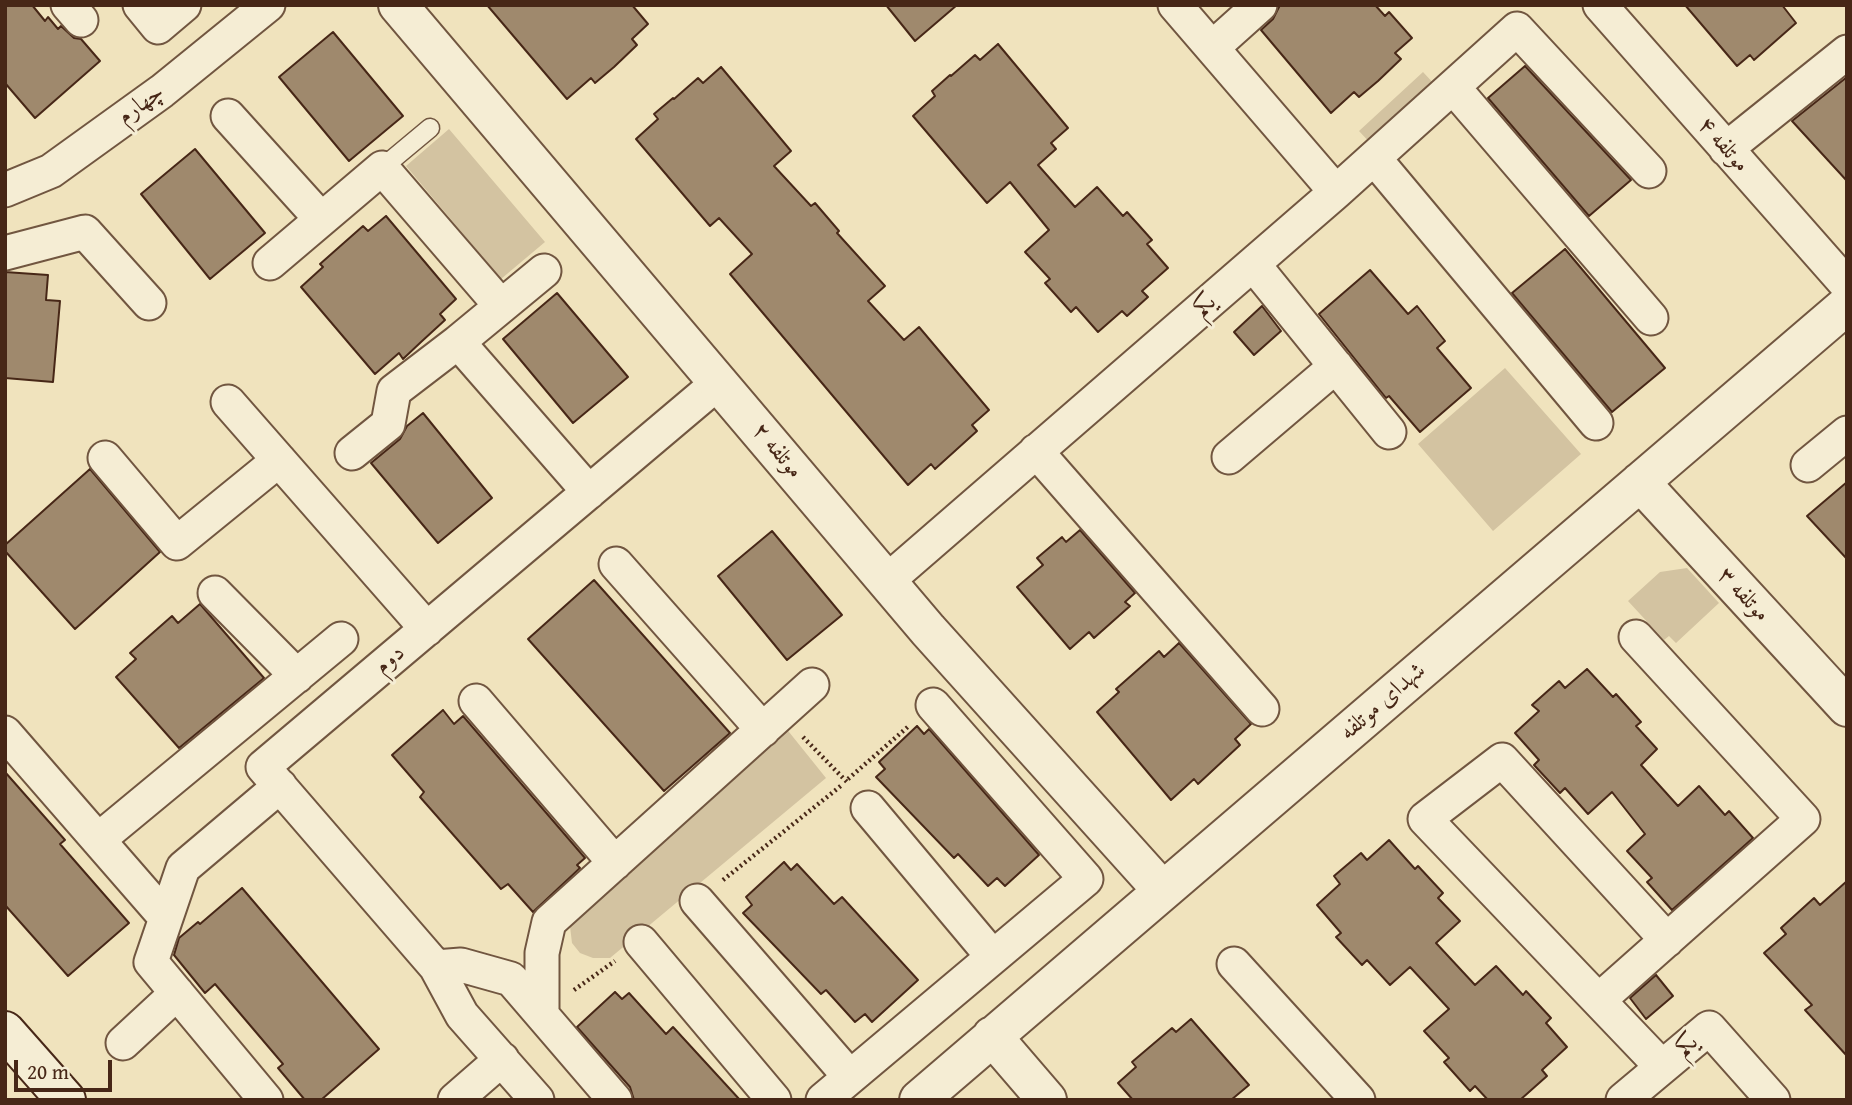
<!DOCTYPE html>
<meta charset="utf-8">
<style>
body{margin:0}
#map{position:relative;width:1852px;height:1105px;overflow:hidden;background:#f0e3bd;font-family:"Gentium Book Plus",serif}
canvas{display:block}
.frame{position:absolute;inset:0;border:7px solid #472717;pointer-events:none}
.scale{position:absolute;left:14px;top:1060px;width:98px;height:32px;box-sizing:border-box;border:4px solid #472717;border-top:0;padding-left:9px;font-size:21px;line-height:24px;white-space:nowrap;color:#472717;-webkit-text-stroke:5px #f5edd4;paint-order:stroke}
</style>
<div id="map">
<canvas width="1852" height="1105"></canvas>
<div class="frame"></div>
<div class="scale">20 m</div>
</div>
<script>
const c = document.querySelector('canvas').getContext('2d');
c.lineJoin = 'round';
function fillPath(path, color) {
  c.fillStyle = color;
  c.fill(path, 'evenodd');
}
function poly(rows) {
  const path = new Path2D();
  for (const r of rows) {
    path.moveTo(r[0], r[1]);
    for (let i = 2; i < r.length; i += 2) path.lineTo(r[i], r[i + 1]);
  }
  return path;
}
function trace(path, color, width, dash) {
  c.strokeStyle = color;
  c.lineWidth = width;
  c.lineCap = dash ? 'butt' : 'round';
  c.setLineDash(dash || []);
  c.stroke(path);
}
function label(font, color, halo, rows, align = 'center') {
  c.font = font + ' "Gentium Book Plus",Amiri,serif';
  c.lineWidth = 6;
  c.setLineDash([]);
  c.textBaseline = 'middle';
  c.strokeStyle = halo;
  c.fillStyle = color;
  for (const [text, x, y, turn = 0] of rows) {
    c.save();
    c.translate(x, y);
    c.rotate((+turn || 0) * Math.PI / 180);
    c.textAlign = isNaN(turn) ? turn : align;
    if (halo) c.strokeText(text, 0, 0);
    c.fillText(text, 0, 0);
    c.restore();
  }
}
fillPath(poly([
 [1423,72,1436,86,1372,145,1359,131],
 [449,129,545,242,501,279,406,166],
 [1505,368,1581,454,1493,531,1418,444],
 [1687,568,1719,603,1676,643,1669,636,1664,640,1628,601,1660,572],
 [785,727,826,778,610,958,593,958,580,953,572,943,569,918]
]), '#d3c3a1');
const building = poly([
 [5,5,32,5,45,21,48,17,58,29,61,26,74,38,81,39,100,61,35,118,5,83,5,5],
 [487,5,632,5,648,24,632,39,637,45,614,67,595,83,591,78,567,99,487,5],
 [886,5,957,5,915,41,886,5],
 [1280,5,1375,5,1385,16,1389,12,1412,38,1395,53,1401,59,1378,81,1359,97,1354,92,1331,113,1261,30,1273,19,1280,5],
 [1685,5,1782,5,1796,23,1754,60,1750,55,1737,66,1685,5],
 [333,32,403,116,349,161,279,77,333,32],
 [998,44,1068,128,1051,143,1056,149,1038,165,1075,207,1097,187,1123,216,1127,212,1152,240,1147,244,1168,268,1142,291,1148,297,1127,316,1122,311,1098,332,1076,307,1071,312,1045,283,1050,279,1025,252,1049,230,1010,182,987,203,913,116,935,96,932,91,950,75,951,76,975,55,980,60,998,44],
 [1525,66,1631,180,1589,216,1488,98,1525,66],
 [721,67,791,151,774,166,811,206,815,203,839,231,837,233,885,286,868,301,904,340,919,327,989,410,972,425,977,431,935,469,931,464,908,485,730,274,752,254,719,218,710,226,636,139,658,119,654,114,673,98,674,99,698,78,703,83,721,67],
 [1847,77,1847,181,1792,121,1847,77],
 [195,149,265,233,210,279,141,194,195,149],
 [386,216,456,299,440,314,445,320,421,342,403,359,399,353,375,374,301,287,323,267,320,264,363,226,368,231,386,216],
 [1565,249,1665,368,1612,412,1512,293,1565,249],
 [1370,270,1408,314,1417,306,1445,341,1437,348,1471,388,1420,432,1389,396,1386,398,1319,314,1370,270],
 [5,272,48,275,46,300,60,301,53,382,5,378,5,272],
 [557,293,628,377,573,423,503,339,557,293],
 [1262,306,1281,331,1254,355,1234,332,1262,306],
 [423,413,492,498,438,543,371,463,400,439,407,426,423,413],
 [90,469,160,552,75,629,5,551,5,545,90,469],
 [1847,482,1847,559,1807,516,1847,482],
 [1080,530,1135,593,1125,602,1130,606,1094,638,1089,632,1070,649,1017,587,1043,565,1037,558,1062,537,1066,542,1080,530],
 [772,531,842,615,787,660,718,576,772,531],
 [594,580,730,733,664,791,528,639,594,580],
 [200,604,264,678,179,748,116,677,136,659,130,653,172,616,178,623,200,604],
 [1179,643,1251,724,1235,739,1240,745,1198,784,1194,779,1171,800,1097,712,1119,692,1116,689,1159,651,1164,657,1179,643],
 [1587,669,1613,697,1616,694,1641,722,1636,726,1657,749,1641,765,1678,806,1699,786,1725,815,1729,811,1753,838,1672,910,1647,882,1652,878,1627,851,1645,834,1612,792,1588,814,1565,788,1560,793,1534,765,1539,760,1515,733,1539,711,1532,705,1559,681,1565,688,1587,669],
 [443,710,454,724,463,716,585,858,577,865,580,868,533,912,508,884,501,889,420,797,424,792,392,755,443,710],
 [917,726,924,734,929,729,1039,855,1005,886,997,878,988,886,958,854,954,858,876,777,885,769,879,762,917,726],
 [5,772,65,840,60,844,129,923,68,976,5,905,5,772],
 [1389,840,1415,869,1418,866,1443,893,1438,898,1460,921,1436,943,1475,985,1496,966,1523,995,1526,991,1551,1018,1546,1023,1567,1047,1542,1070,1547,1076,1520,1100,1488,1100,1475,1086,1470,1091,1444,1062,1449,1058,1424,1031,1449,1009,1410,967,1390,985,1367,960,1362,965,1336,937,1341,933,1317,905,1340,884,1334,876,1361,853,1367,860,1389,840],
 [784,862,791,870,797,864,834,904,842,897,918,980,872,1022,865,1014,855,1022,826,990,821,994,743,913,752,905,746,897,784,862],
 [1847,881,1847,1056,1805,1010,1812,1005,1764,953,1786,934,1781,928,1814,898,1820,905,1847,881],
 [242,888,379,1049,321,1100,305,1100,278,1068,283,1064,215,984,205,993,174,955,179,938,198,922,200,924,242,888],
 [1656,975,1673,996,1646,1019,1630,998,1656,975],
 [615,992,622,999,629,993,666,1034,673,1027,740,1100,634,1100,630,1087,577,1027,615,992],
 [1191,1019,1249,1085,1231,1100,1133,1100,1118,1083,1136,1067,1132,1062,1172,1028,1176,1032,1191,1019]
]);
fillPath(building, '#9f896d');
trace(building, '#472717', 2);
const service = poly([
 [382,168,430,128]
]);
const minor = poly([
 [68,5,81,20],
 [140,5,158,27,184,5],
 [1175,5,1336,192],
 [1600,5,1847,285],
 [1212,48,1260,5],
 [1453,87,1651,318],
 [228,116,321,219],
 [1726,149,1847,52],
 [1374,158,1596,423],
 [5,190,51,171,162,91,268,5],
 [5,253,85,232,149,303],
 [270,263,382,168,501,306],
 [1253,264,1389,432],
 [458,342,544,271],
 [228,402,427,629],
 [1036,451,1262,709],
 [352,453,388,424,394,391,458,342,589,492],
 [1229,457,1336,366],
 [105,458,177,543,279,460],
 [1808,465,1847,433],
 [616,564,763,730],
 [887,581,1336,192,1517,29,1649,171],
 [215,593,297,676],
 [476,701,615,863],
 [5,733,166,918],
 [868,808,993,957],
 [98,840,341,639],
 [697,901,850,1077],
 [641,942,774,1100],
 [1234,964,1358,1100],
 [436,967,461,965,511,979,615,1100],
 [1599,1000,1803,819,1636,637],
 [542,1013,542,953,549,922,812,685],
 [123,1043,177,993],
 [1662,1067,1425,819,1502,760,1667,940],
 [266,1100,151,962,183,868,280,786],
 [455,1100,502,1059],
 [537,1100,462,1015,436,967,263,767,719,382],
 [823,1100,1086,879,933,705],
 [1623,1100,1709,1028,1773,1100]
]);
const tertiary = poly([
 [398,5,928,630,1162,890],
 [1640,482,1847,707],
 [992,1036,1047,1100],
 [919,1100,1847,305]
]);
const secondary = poly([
 [5,1031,66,1100]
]);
trace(service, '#715640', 21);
trace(minor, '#715640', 37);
trace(tertiary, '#715640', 42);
trace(secondary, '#472717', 42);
trace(poly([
 [803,737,848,783],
 [848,779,910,725],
 [723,880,842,785],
 [574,990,615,961]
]), '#472717', 4.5, [2, 3.5]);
trace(service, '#f5edd4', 18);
trace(minor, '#f5edd4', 33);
trace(tertiary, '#f5edd4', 38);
trace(secondary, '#f5edd4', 38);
label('24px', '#472717', '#f5edd4', [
 ["چهارم",141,105,-36],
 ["موتلفه ۴",1723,145,49],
 ["یکم",1205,306,-41],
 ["موتلفه ۲",777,451,50],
 ["موتلفه ۳",1743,595,47],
 ["دوم",390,660,-40],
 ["شهدای موتلفه",1383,702,-41],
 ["یکم",1687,1046,-40]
]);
</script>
